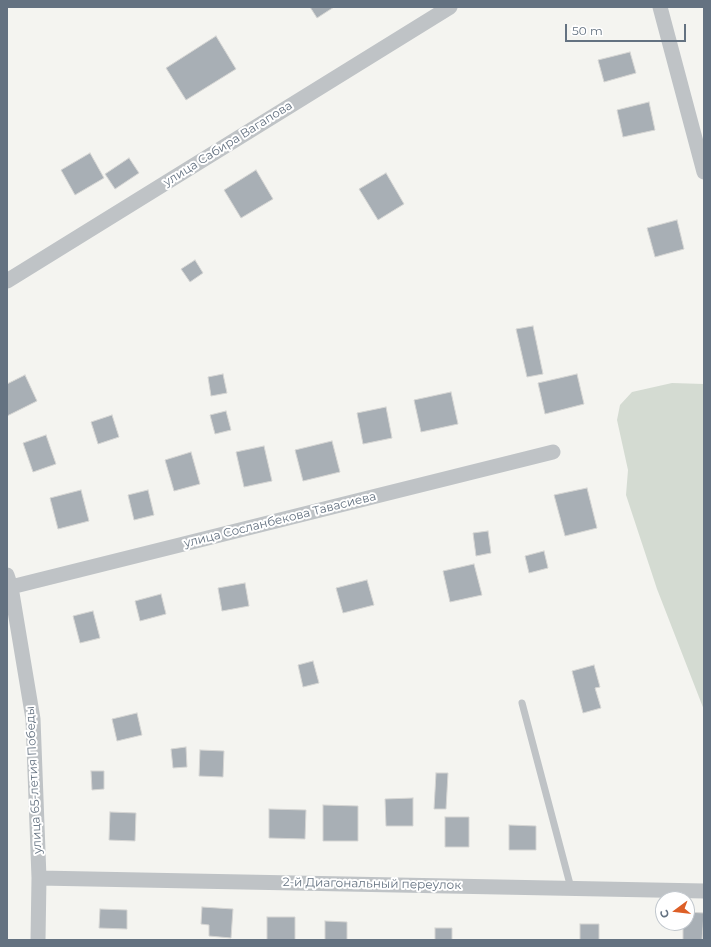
<!DOCTYPE html>
<meta charset="utf-8">
<style>
body{margin:0}
#map{position:relative;width:711px;height:947px;overflow:hidden;background:#f4f4f0;font-family:Montserrat,sans-serif}
canvas{display:block}
.frame{position:absolute;inset:0;border:8px solid #647281;pointer-events:none}
.north{position:absolute;left:655px;top:891px;width:40px;height:40px;box-sizing:border-box;background:#fff;border:1px solid #c1c7cd;border-radius:50%;rotate:255deg;font-size:11px;font-weight:700;line-height:16px;text-align:center;color:#647281}
.north::after{content:'';display:block;margin:auto;width:14px;height:18px;background:#dd5f27;clip-path:polygon(50% 0,100% 100%,50% 72%,0 100%)}
.scale{position:absolute;left:565px;top:24px;width:121px;height:18px;box-sizing:border-box;border:2px solid #647281;border-top:0;padding-left:5px;font-size:12px;line-height:14px;white-space:nowrap;color:#647281;-webkit-text-stroke:3px #fff;paint-order:stroke}
</style>
<div id="map">
<canvas width="711" height="947"></canvas>
<div class="frame"></div>
<div class="north">С</div>
<div class="scale">50 m</div>
</div>
<script>
const c = document.querySelector('canvas').getContext('2d');
c.lineJoin = 'round';
function fillPath(path, color) {
  c.fillStyle = color;
  c.fill(path, 'evenodd');
}
function poly(rows) {
  const path = new Path2D();
  for (const r of rows) {
    path.moveTo(r[0], r[1]);
    for (let i = 2; i < r.length; i += 2) path.lineTo(r[i], r[i + 1]);
  }
  return path;
}
function trace(path, color, width, dash) {
  c.strokeStyle = color;
  c.lineWidth = width;
  c.lineCap = dash ? 'butt' : 'round';
  c.setLineDash(dash || []);
  c.stroke(path);
}
function label(font, color, halo, rows, align = 'center') {
  c.font = font + ' Montserrat,sans-serif';
  c.lineWidth = 4;
  c.setLineDash([]);
  c.textBaseline = 'middle';
  c.strokeStyle = halo;
  c.fillStyle = color;
  for (const [text, x, y, turn = 0] of rows) {
    c.save();
    c.translate(x, y);
    c.rotate((+turn || 0) * Math.PI / 180);
    c.textAlign = isNaN(turn) ? turn : align;
    if (halo) c.strokeText(text, 0, 0);
    c.fillText(text, 0, 0);
    c.restore();
  }
}
fillPath(poly([
 [672,383,704,384,704,710,657,589,626,495,628,470,617,420,620,405,632,392]
]), '#d4dbd2');
const building = poly([
 [310,7,334,7,317,18,310,7],
 [216,36,236,69,186,100,166,68,216,36],
 [630,52,636,73,604,82,598,60,630,52],
 [649,102,655,130,623,137,617,110,649,102],
 [90,153,104,178,75,195,61,170,90,153],
 [129,158,139,173,115,189,105,174,129,158],
 [256,170,273,199,241,218,224,190,256,170],
 [386,173,404,204,378,220,359,189,386,173],
 [677,220,684,249,655,257,647,228,677,220],
 [195,260,203,273,190,282,181,269,195,260],
 [533,326,543,374,527,377,516,329,533,326],
 [223,374,227,393,211,396,208,377,223,374],
 [577,374,584,404,545,414,538,383,577,374],
 [25,375,37,401,7,416,7,384,25,375],
 [451,392,458,424,421,432,414,400,451,392],
 [386,407,392,438,363,444,357,413,386,407],
 [226,411,231,430,215,434,210,415,226,411],
 [112,415,119,437,98,444,91,422,112,415],
 [46,435,56,464,33,472,23,443,46,435],
 [332,441,340,472,303,481,295,450,332,441],
 [264,446,272,481,244,487,236,452,264,446],
 [191,452,200,484,174,491,165,460,191,452],
 [587,488,597,528,565,536,554,495,587,488],
 [81,490,89,521,58,529,50,498,81,490],
 [148,490,154,515,134,520,128,495,148,490],
 [488,531,491,553,476,556,473,533,488,531],
 [544,551,548,568,529,573,525,556,544,551],
 [474,564,482,595,450,602,443,571,474,564],
 [367,580,374,605,343,613,336,588,367,580],
 [245,583,249,606,222,611,218,588,245,583],
 [161,594,166,614,140,621,135,601,161,594],
 [93,611,100,638,80,643,73,616,93,611],
 [313,661,319,683,303,687,298,665,313,661],
 [594,665,600,687,595,688,601,708,583,713,572,671,594,665],
 [137,713,142,735,117,741,112,719,137,713],
 [186,747,187,767,173,768,171,749,186,747],
 [200,750,224,751,223,777,199,776,200,750],
 [91,771,104,771,104,789,92,790,91,771],
 [436,773,448,773,446,809,434,809,436,773],
 [413,798,413,826,386,826,385,799,413,798],
 [323,805,358,806,358,841,323,841,323,805],
 [269,809,306,810,305,839,269,838,269,809],
 [110,812,136,813,135,841,109,840,110,812],
 [445,817,469,817,469,847,445,847,445,817],
 [509,825,536,826,536,850,509,850,509,825],
 [202,907,233,909,231,938,209,936,209,925,201,924,202,907],
 [100,909,127,910,127,929,99,928,100,909],
 [687,912,704,913,702,940,683,940,683,923,687,923,687,912],
 [267,917,295,917,295,940,267,940,267,917],
 [325,921,347,922,347,940,325,940,325,921],
 [580,924,599,924,599,940,580,940,580,924],
 [435,928,452,928,452,940,435,940,435,928]
]);
fillPath(building, '#a8afb5');
trace(building, '#d5d5d3', 1);
trace(poly([
 [522,703,571,888]
]), '#bfc3c6', 7);
trace(poly([
 [660,7,704,172],
 [7,281,450,7],
 [7,575,11,587,33,719,39,878,38,940],
 [7,588,553,452],
 [39,878,704,891]
]), '#bfc3c6', 15);
label('12px', '#647281', '#fff', [
 ["улица Сабира Вагапова",228,144,-32],
 ["улица Сосланбекова Тавасиева",280,520,-14],
 ["улица 65-летия Победы",34,780,-93],
 ["2-й Диагональный переулок",372,884,1]
]);
</script>
